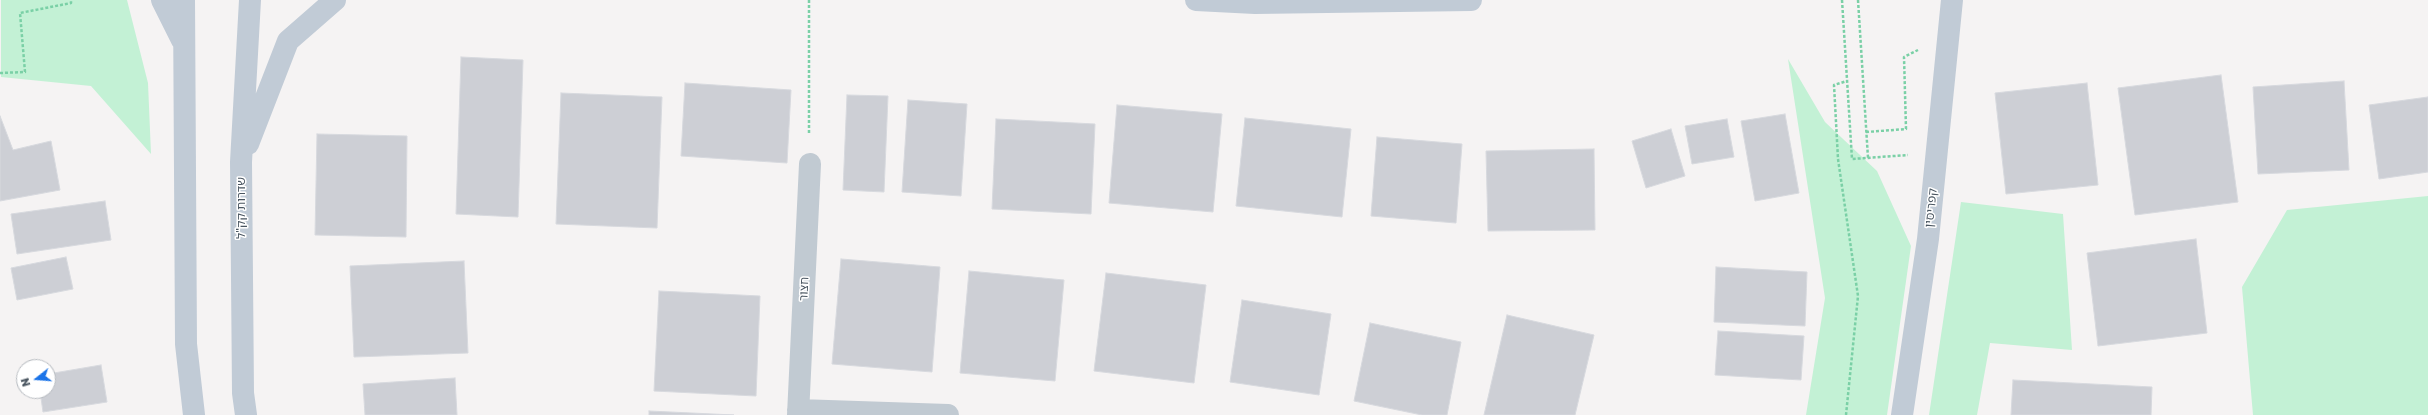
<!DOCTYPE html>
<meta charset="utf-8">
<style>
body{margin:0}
#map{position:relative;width:2428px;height:415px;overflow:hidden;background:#f5f3f3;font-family:"Golos Text",sans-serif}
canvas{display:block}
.north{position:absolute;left:16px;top:359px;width:40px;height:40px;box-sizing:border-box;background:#fff;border:1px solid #b7bbc0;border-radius:50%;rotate:253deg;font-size:11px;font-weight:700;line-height:16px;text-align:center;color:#4a5661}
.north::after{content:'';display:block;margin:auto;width:14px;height:18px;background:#1a73e8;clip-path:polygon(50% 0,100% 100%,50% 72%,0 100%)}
</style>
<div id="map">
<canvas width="2428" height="415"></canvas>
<div class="north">N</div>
</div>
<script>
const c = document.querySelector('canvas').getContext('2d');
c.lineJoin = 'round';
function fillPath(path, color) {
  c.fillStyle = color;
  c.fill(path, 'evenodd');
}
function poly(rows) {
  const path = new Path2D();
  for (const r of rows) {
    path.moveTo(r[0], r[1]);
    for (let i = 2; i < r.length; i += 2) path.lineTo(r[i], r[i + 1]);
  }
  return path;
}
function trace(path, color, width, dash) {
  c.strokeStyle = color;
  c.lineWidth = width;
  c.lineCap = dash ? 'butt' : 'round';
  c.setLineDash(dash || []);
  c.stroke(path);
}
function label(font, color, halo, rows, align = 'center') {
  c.font = font + ' "Golos Text","Noto Sans Hebrew",sans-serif';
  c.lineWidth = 3;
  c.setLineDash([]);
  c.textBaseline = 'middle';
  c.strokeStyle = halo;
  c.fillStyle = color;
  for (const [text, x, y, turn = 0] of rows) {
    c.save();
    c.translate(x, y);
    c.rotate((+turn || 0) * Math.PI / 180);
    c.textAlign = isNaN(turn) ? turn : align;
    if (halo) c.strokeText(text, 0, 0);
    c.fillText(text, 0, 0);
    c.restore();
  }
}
fillPath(poly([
 [1,0,127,0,148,83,151,154,91,86,1,77],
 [1788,59,1825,122,1877,171,1911,246,1887,415,1806,415,1825,298],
 [2428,196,2428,415,2253,415,2242,287,2287,210],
 [1961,202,2063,214,2072,350,1990,343,1977,415,1929,415]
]), '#c3f1d5');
const building = poly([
 [461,57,523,60,518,217,456,214,461,57],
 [2221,75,2238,202,2135,215,2118,88,2221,75],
 [2344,81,2349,170,2258,174,2253,87,2344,81],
 [685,83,791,90,787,163,681,156,685,83],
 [2087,83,2098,185,2006,194,1995,93,2087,83],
 [561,93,662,97,657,228,556,224,561,93],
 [847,95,888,96,884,192,843,190,847,95],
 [2428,97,2428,172,2379,179,2369,105,2428,97],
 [908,100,967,104,961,196,902,192,908,100],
 [1117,105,1222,114,1213,212,1109,203,1117,105],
 [1785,114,1799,193,1755,201,1741,121,1785,114],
 [0,116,13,150,51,141,60,190,0,201,0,116],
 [1245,118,1351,129,1342,217,1236,206,1245,118],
 [996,119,1095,124,1091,214,992,209,996,119],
 [1727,119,1734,157,1692,164,1685,126,1727,119],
 [1671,129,1685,176,1646,188,1632,141,1671,129],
 [317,134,407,136,406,237,315,235,317,134],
 [1377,137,1462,144,1456,223,1371,216,1377,137],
 [1594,149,1595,230,1488,231,1486,151,1594,149],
 [105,201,111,240,17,254,11,214,105,201],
 [2196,239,2207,333,2098,346,2087,253,2196,239],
 [66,257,73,289,17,300,11,268,66,257],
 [841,259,940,267,932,372,832,364,841,259],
 [464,261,468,353,354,357,350,266,464,261],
 [1716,267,1807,272,1805,326,1714,322,1716,267],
 [969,271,1064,280,1055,381,960,373,969,271],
 [1106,273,1206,285,1194,383,1094,371,1106,273],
 [659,291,760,296,756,396,654,391,659,291],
 [1242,300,1331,314,1319,395,1230,382,1242,300],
 [1507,315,1594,335,1575,415,1484,415,1507,315],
 [1370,323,1461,342,1447,415,1422,415,1354,401,1370,323],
 [1718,331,1804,336,1801,380,1715,375,1718,331],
 [101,365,107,402,43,412,40,391,48,391,48,374,101,365],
 [455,378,457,415,365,415,363,384,455,378],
 [2013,380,2152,387,2151,415,2011,415,2013,380],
 [649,411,734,415,649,415,649,411]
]);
fillPath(building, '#cdcfd5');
trace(building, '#d7d9de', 1);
trace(poly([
 [809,0,809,135],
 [1842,0,1852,159,1908,155],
 [1858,0,1868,158],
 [0,73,25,72,20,13,71,3,71,0],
 [1866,132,1906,129,1904,57,1918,50],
 [1846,415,1858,296,1838,159,1834,85,1847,81]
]), '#7ad0a6', 2.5, [3, 2]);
trace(poly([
 [798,410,948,415],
 [798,415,810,164]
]), '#c1cad2', 22);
trace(poly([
 [162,0,182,40],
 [184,0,186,344,194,415],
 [1196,0,1255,3,1471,0],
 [248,144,288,41,335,0],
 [246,415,243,393,241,162,250,0],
 [1902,415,1928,239,1952,0]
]), '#c1cbd6', 22);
label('12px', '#4a5661', '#fff', [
 ["שדרות קק\"ל",241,208,-90],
 ["קפריסין",1931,208,-84],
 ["חצור",804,289,-87]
]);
</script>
